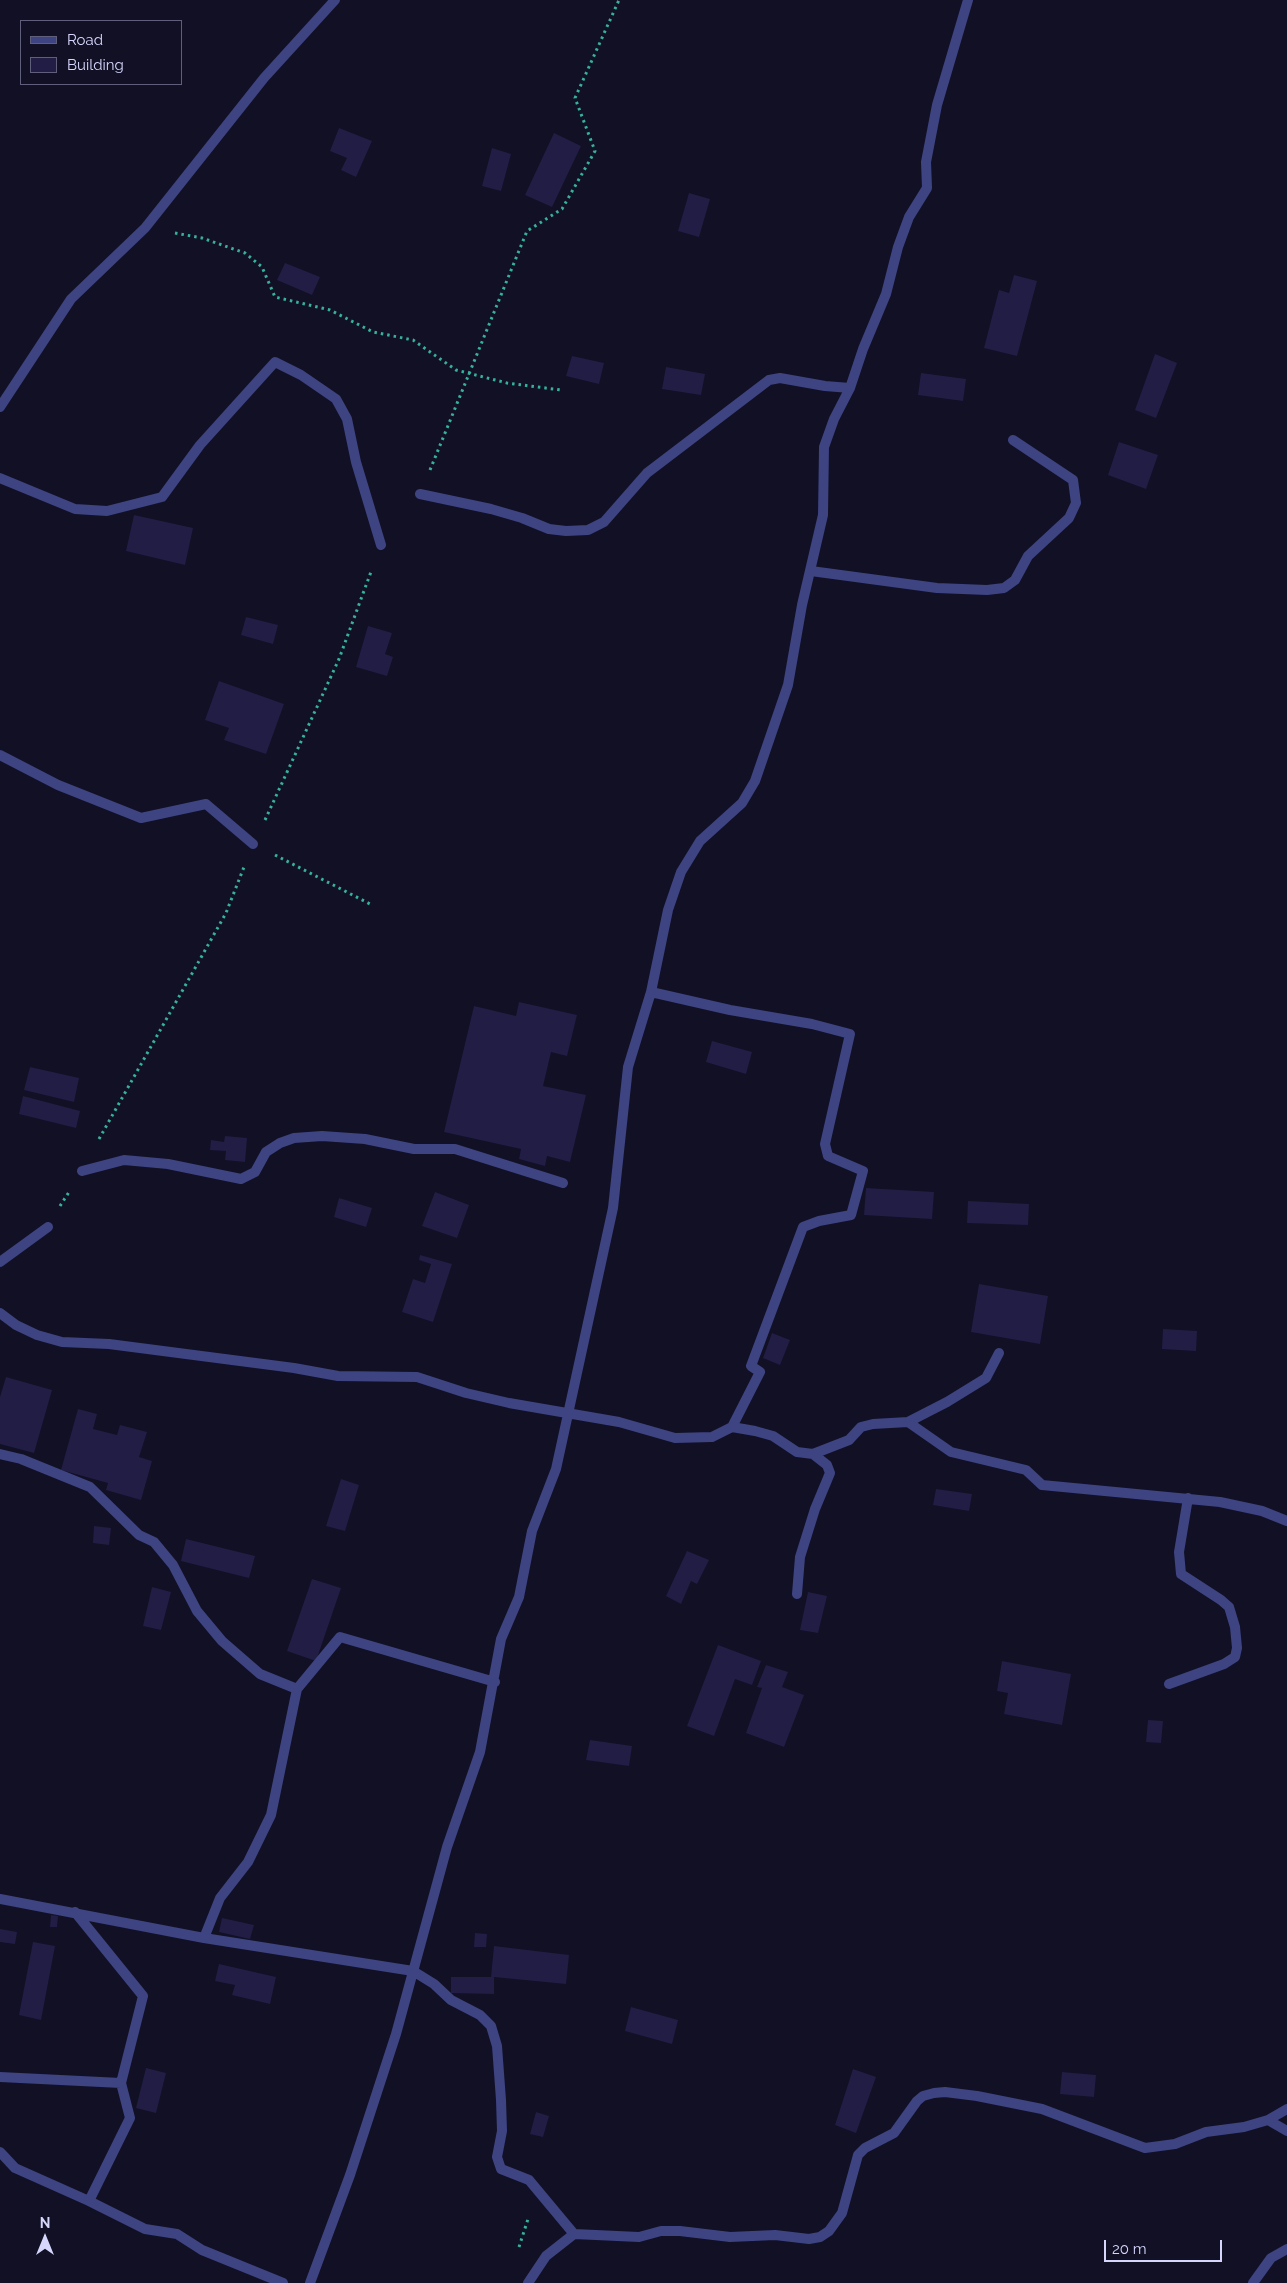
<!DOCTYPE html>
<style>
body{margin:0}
#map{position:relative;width:1287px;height:2283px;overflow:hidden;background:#111025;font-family:Raleway,sans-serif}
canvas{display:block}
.legend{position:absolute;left:20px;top:20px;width:162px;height:65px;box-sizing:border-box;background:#111025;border:1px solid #605f7b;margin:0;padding:6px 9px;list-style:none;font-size:15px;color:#d6d6fd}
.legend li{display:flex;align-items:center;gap:10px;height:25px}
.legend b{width:25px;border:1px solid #605f7b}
.north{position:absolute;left:20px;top:2213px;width:50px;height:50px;-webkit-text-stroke:4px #111025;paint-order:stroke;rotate:0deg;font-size:14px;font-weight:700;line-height:20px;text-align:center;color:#d6d6fd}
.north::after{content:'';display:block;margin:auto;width:18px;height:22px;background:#d6d6fd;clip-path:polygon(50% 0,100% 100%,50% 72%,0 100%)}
.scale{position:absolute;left:1104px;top:2240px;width:118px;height:22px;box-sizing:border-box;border:2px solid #d6d6fd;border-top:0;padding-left:6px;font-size:15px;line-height:18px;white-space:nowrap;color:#d6d6fd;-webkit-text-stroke:4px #111025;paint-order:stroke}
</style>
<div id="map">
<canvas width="1287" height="2283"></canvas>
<ul class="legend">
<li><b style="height:6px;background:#3e4381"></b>Road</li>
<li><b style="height:14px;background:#211d45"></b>Building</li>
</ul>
<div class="north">N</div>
<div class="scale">20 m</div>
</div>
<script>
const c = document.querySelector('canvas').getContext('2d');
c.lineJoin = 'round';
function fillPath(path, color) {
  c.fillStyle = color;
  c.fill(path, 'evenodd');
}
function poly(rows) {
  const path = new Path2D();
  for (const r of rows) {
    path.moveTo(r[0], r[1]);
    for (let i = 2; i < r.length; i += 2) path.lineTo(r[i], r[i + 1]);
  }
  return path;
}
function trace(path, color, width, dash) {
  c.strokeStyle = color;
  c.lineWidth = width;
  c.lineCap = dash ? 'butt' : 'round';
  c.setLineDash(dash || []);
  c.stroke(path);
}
fillPath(poly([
 [339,128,372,141,356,177,341,170,347,158,330,151],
 [554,133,581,146,552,207,525,195],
 [492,148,511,154,501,191,482,186],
 [689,193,710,199,699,237,678,231],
 [285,263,320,277,312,295,277,280],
 [1014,275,1037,281,1017,356,984,348,999,290,1009,293],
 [1155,354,1177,363,1156,418,1135,410],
 [572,356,604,363,599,384,566,376],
 [666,367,705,374,701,395,662,389],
 [921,373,966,379,963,401,918,395],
 [1119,442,1158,455,1146,489,1108,475],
 [134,515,193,528,185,565,126,551],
 [246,617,278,625,273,644,241,635],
 [368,626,392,633,385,654,393,657,387,676,356,667],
 [219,681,284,704,266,754,224,740,229,728,205,720],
 [519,1002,577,1015,567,1056,551,1052,543,1086,586,1095,570,1162,547,1156,545,1166,519,1159,521,1149,444,1132,474,1006,516,1016],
 [712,1041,752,1052,746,1074,706,1062],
 [30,1067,79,1078,74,1102,24,1090],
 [23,1096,80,1111,76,1128,19,1114],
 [225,1136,247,1138,245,1162,225,1160,226,1151,210,1150,211,1140,224,1142],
 [866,1188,934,1192,932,1219,864,1215],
 [435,1192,469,1205,457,1238,422,1226],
 [339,1198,372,1208,366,1227,334,1217],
 [968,1201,1029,1204,1028,1225,967,1223],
 [420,1255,452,1264,433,1322,402,1312,413,1279,425,1283,431,1264,419,1260],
 [979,1284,1048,1296,1040,1344,971,1332],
 [1163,1329,1197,1331,1196,1351,1162,1349],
 [772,1333,790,1340,780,1365,763,1358],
 [6,1377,52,1390,34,1453,0,1444,0,1397],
 [78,1409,97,1414,93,1429,117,1435,120,1425,147,1432,139,1457,152,1461,141,1500,106,1490,108,1483,61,1470],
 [341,1479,359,1485,345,1531,326,1526],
 [936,1489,972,1494,969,1511,933,1505],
 [94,1526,111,1528,109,1545,93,1543],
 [186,1539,255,1556,249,1578,181,1561],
 [687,1551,709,1560,697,1584,691,1581,681,1604,666,1596],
 [312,1579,341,1588,316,1661,287,1651],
 [152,1587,171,1592,161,1630,143,1626],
 [808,1592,827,1596,818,1633,800,1630],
 [718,1645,761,1661,752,1685,735,1679,714,1736,687,1726],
 [1002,1661,1071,1674,1062,1725,1004,1714,1008,1693,997,1691],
 [766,1665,788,1672,782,1687,804,1695,784,1747,746,1733,762,1688,757,1687],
 [1148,1720,1163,1721,1161,1743,1146,1742],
 [590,1740,632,1746,629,1766,586,1760],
 [51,1915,58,1916,57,1927,50,1927],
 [222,1918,254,1925,250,1939,219,1932],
 [0,1929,17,1932,15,1944,0,1942],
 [475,1933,487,1934,486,1947,474,1947],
 [33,1942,55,1946,41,2020,19,2015],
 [494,1946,569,1955,566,1984,494,1977,494,1994,451,1993,451,1977,491,1977],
 [219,1964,276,1977,270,2004,232,1995,235,1985,215,1981],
 [631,2007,678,2020,672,2044,625,2031],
 [146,2068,166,2073,156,2113,136,2108],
 [853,2069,876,2077,856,2133,835,2125],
 [1062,2072,1096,2075,1094,2097,1060,2094],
 [536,2112,549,2116,543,2137,530,2134]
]), '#211d45');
trace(poly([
 [175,233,202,238,245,253,262,267,275,297,330,310,373,332,413,340,456,370,507,383,561,390],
 [430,470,527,231,562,209,595,151,575,98,619,0],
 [265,820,339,659,372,569],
 [275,855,372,905],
 [99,1139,226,913,244,867],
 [60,1206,69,1192],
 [519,2247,528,2219]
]), '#36b19b', 3, [2.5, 4]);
trace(poly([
 [0,407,71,299,145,228,264,78,335,0],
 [0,478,75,509,107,511,162,497,200,445,275,362,301,375,336,399,347,419,356,462,381,545],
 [420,494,491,509,522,518,549,529,566,531,588,530,604,522,647,473,769,380,780,378,825,386,850,388],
 [811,571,937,588,987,590,1004,588,1015,580,1028,556,1069,518,1076,503,1073,480,1013,440],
 [0,755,58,785,141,818,206,804,253,844],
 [651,992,730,1010,812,1024,850,1034,825,1144,828,1156,863,1171,851,1215,819,1221,803,1227,751,1366,760,1372,732,1427],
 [82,1171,124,1160,168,1164,241,1179,255,1172,266,1152,280,1143,294,1138,322,1136,365,1139,414,1149,455,1149,563,1183],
 [0,1262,48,1227],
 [0,1313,16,1325,37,1335,62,1342,109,1344,294,1368,338,1376,417,1377,466,1393,509,1403,619,1422,675,1438,712,1437,732,1427,755,1431,773,1436,797,1452,813,1454,849,1440,861,1427,873,1424,908,1422,947,1402,986,1378,999,1353],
 [908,1422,951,1452,1026,1470,1042,1485,1220,1502,1262,1511,1287,1521],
 [0,1454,21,1459,90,1487,139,1535,154,1542,173,1565,197,1611,222,1641,260,1674,297,1689],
 [797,1594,800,1557,815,1509,830,1473,827,1465,813,1454],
 [1169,1684,1224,1664,1235,1657,1237,1648,1235,1627,1229,1607,1221,1600,1181,1574,1179,1552,1188,1498],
 [0,1899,204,1938,413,1971,434,1984,451,2000,480,2015,491,2026,497,2046,501,2100,502,2131,497,2157,501,2169,529,2180,574,2234],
 [75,1912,143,1996,121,2083,130,2118,89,2201],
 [204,1938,220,1898,248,1862,271,1815,297,1689,340,1637,495,1682],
 [0,2077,121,2083],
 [1268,2120,1287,2131],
 [0,2152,15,2168,89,2201,145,2229,177,2234,202,2250,283,2283],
 [310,2283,350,2175,396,2034,447,1847,480,1752,501,1639,519,1597,532,1531,556,1469,613,1208,628,1067,651,992,668,910,681,872,700,841,742,803,755,781,788,685,802,605,823,515,824,447,834,419,850,388,863,349,886,294,898,247,909,217,927,188,926,162,937,105,968,0],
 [528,2283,546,2256,574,2234,639,2237,661,2231,680,2231,730,2237,775,2235,809,2239,820,2237,829,2231,842,2213,858,2155,865,2148,894,2133,917,2101,923,2096,934,2093,945,2092,977,2096,1042,2109,1145,2148,1175,2144,1206,2132,1244,2127,1268,2120,1287,2109],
 [1253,2283,1271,2258,1287,2249]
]), '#3e4381', 10);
</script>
